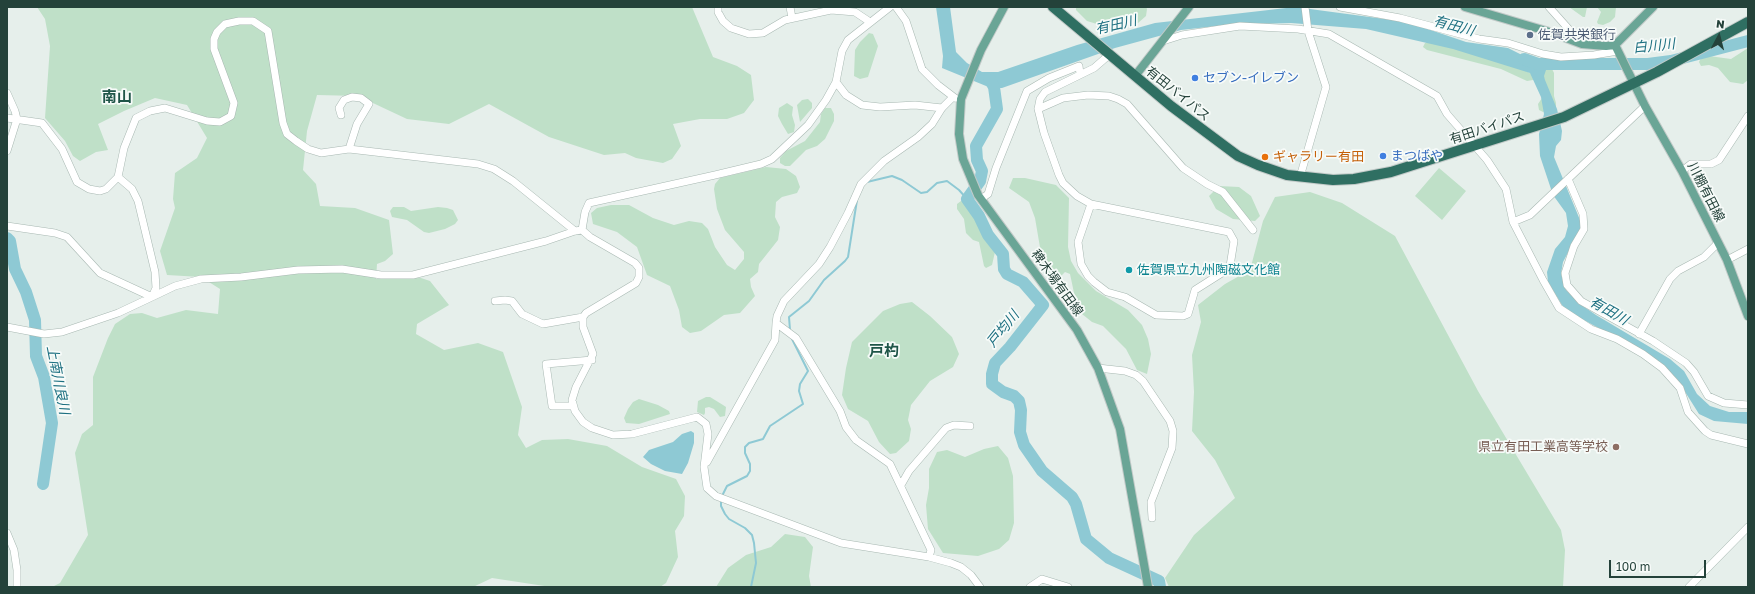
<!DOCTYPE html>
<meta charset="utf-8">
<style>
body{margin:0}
#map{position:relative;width:1755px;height:594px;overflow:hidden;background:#e6efeb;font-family:"Golos Text",sans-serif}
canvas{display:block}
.frame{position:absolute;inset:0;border:8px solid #24423a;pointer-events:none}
.north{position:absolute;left:1699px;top:16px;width:40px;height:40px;-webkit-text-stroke:3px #f7fbf9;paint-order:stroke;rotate:7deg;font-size:11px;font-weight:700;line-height:16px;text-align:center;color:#24423a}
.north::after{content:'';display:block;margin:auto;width:14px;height:18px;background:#24423a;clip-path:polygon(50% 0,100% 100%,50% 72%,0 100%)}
.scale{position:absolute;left:1609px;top:560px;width:97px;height:18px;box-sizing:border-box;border:2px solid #24423a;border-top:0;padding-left:5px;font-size:12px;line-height:14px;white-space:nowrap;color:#24423a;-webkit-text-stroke:3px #f7fbf9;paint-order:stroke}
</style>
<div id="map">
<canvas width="1755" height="594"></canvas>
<div class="frame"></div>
<div class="north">N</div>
<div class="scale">100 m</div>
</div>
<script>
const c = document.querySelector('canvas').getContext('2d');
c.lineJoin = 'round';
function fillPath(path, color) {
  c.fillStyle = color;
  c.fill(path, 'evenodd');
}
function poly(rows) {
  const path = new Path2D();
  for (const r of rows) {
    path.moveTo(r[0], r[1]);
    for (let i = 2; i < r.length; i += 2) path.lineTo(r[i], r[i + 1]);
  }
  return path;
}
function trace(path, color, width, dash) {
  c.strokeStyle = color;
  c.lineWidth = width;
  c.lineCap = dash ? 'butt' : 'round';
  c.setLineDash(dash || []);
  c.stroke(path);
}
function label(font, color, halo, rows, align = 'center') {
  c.font = font + ' "Golos Text","Noto Sans JP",sans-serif';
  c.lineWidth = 3.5;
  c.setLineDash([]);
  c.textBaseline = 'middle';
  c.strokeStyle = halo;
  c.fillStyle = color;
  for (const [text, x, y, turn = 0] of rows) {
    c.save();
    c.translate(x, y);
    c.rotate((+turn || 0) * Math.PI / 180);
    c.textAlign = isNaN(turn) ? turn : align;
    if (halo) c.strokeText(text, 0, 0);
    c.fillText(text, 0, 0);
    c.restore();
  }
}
fillPath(poly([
 [37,7,692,7,713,57,737,66,751,75,754,100,744,113,727,119,700,119,673,124,681,146,672,159,663,163,636,158,625,153,604,155,549,137,489,104,449,124,407,119,358,96,317,95,307,131,303,170,316,184,320,206,355,208,389,220,393,254,385,261,377,264,376,279,421,278,430,281,449,305,417,324,416,334,444,350,478,343,503,352,522,407,518,435,526,448,542,440,568,439,607,446,642,467,676,479,685,496,684,516,675,531,678,557,666,583,660,587,551,587,492,578,473,587,52,587,60,583,88,535,75,453,82,434,93,425,93,377,108,338,115,324,130,314,142,313,157,318,186,310,218,314,220,289,201,277,167,275,160,251,175,208,173,199,175,173,197,158,207,138,187,105,155,98,124,111,98,124,108,150,96,152,80,161,73,156,65,141,45,118,50,46,45,19],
 [1076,7,1146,7,1147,9,1146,16,1138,23,1123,27,1110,28,1087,21,1076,10],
 [1569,7,1587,7,1585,17,1583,17],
 [1597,7,1616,7,1615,17,1610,22,1603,25,1598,24,1597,22,1601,12],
 [869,33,873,34,878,46,868,77,860,79,854,76,855,50,860,42],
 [1436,42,1469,46,1537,76,1533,80,1527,81,1501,69,1427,50,1423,47,1425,43],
 [1748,48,1748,80,1743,84,1730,82,1718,68,1709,65,1701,66,1699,62,1701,58,1709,56,1731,59],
 [1549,67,1552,69,1554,73,1554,96,1556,103,1556,107,1543,112,1539,110,1538,104,1542,98,1545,85,1543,70],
 [808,99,812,103,812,108,800,122,797,105,802,100],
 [787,103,793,107,792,115,795,125,794,132,788,134,782,124,778,116,779,108],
 [825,108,831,108,834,114,834,121,825,139,817,146,806,150,790,166,785,166,780,163,780,158,786,151,805,141,820,122,821,114],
 [766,167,786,169,796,176,800,187,797,193,782,197,776,202,775,217,780,227,778,240,759,264,758,272,750,279,751,287,755,296,740,313,724,315,701,331,690,333,682,327,679,310,670,286,647,275,637,247,617,232,593,224,591,213,597,208,611,205,629,205,653,218,674,225,689,221,702,223,708,229,715,247,727,265,735,270,744,259,744,252,725,230,717,209,714,189,715,184,720,178],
 [1439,168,1466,191,1442,220,1415,196],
 [1013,178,1025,178,1056,185,1069,198,1068,247,1071,261,1078,273,1096,291,1128,310,1142,325,1148,339,1151,354,1147,374,1137,370,1126,349,1103,326,1092,322,1082,314,1077,307,1070,274,1065,272,1059,278,1051,278,1043,265,1035,218,1029,202,1009,188],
 [1219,186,1239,187,1251,196,1260,216,1255,221,1233,219,1216,209,1209,196],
 [1310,192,1342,203,1395,236,1478,391,1561,530,1565,550,1563,587,1169,587,1165,578,1194,535,1235,498,1215,460,1192,431,1194,392,1192,355,1201,322,1198,305,1225,284,1250,270,1263,221,1275,197],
 [961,201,966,201,970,205,986,239,993,245,995,252,992,265,986,268,984,266,979,242,973,240,966,233,964,219,957,209,957,204],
 [393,207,404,207,411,211,438,207,447,208,453,210,458,220,455,224,445,229,429,233,424,232,407,220,392,217,390,211],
 [912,302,930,316,952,337,959,354,953,367,930,381,911,405,908,420,911,429,909,441,896,453,890,454,879,442,868,421,848,409,842,395,846,368,852,342,883,311,900,304],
 [706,397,710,397,723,405,726,407,725,416,720,417,714,409,709,407,705,408,705,413,704,415,697,412,698,401],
 [639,399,658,405,669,411,670,414,639,424,626,423,624,418,628,409,633,402],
 [998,446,1008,458,1013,476,1014,523,1009,540,999,549,978,556,943,553,928,529,926,505,929,488,929,469,937,452,947,450,965,457,984,449],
 [785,534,805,537,813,547,809,576,811,587,716,587,728,568,746,555,771,547]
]), '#bfe0c8');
fillPath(poly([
 [936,7,950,7,956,52,967,63,982,72,998,72,1077,45,1155,23,1295,7,1407,22,1466,42,1508,48,1534,61,1546,70,1544,76,1545,80,1557,109,1562,131,1561,140,1556,146,1554,157,1580,220,1580,230,1563,262,1561,274,1566,290,1580,304,1596,315,1670,359,1684,371,1697,394,1710,406,1729,412,1748,412,1748,424,1714,421,1699,414,1677,379,1649,355,1565,310,1548,282,1547,272,1555,249,1565,237,1568,226,1566,213,1553,195,1540,156,1539,134,1544,114,1541,97,1530,73,1453,49,1366,29,1291,23,1226,25,1181,30,1115,48,1002,88,991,88,942,68,943,56],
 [691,431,694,433,694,443,688,463,682,474,665,471,651,464,643,457,649,450,673,442,682,434]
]), '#8ec9d4');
trace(poly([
 [867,182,892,176,902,180,921,193,927,192,937,183,947,181,959,190,967,199],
 [790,330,789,317,809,301,824,280,845,261,848,257,857,200],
 [722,496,727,486,747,476,750,471,750,464,745,453,745,447,749,443,763,439,770,426,803,404,799,391,800,384,808,371,792,339],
 [721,500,721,506,725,514,729,519,745,528,752,535,754,543,756,563,751,587]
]), '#8ec9d4', 2);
trace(poly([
 [1524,59,1538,64,1648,64,1671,61,1748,41],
 [989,78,994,87,997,109,976,146,977,160,982,171,980,181,967,199,979,216,988,235,1003,254,1004,269,1007,274,1023,282,1043,305,1010,347,995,363,992,374,992,384,1003,392,1014,396,1019,401,1021,410,1020,432,1024,445,1042,471,1072,497,1076,504,1086,539,1109,558,1159,581,1160,587],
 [7,238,10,241,15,269,26,292,35,320,36,356,44,377,52,423,43,484]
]), '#8ec9d4', 12);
const minor = poly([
 [718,7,718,12,723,21,731,28,749,34,763,33,785,20,831,10,855,12,870,22],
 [790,7,792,18],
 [896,7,906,21,922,69,938,85,955,98],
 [1340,7,1400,18,1479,39,1508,43,1543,54,1561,57,1594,55,1618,51],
 [1549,7,1582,44],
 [1163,41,1182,35,1240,26,1298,29,1329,34,1437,96,1447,114,1487,160,1506,189,1513,222,1543,280,1559,308,1591,329,1617,339,1643,354,1662,368,1680,388,1688,412,1705,431,1711,435,1748,444],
 [836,82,846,95,862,105,880,107,915,105,942,108],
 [7,93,15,111,17,119,7,151],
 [1038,109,1063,98,1088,95,1109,96,1118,99,1127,104,1183,168,1207,184,1223,192,1253,230],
 [341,115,339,108,344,100,352,97,361,98,369,104,357,124,349,149],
 [7,118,42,123,62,149,77,182,89,189,100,191,106,189,118,177,124,148,136,118,150,111,165,108,207,121,220,122,231,116,234,103,214,49,214,39,217,32,225,24,239,21,253,21,268,31,283,123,287,134,296,141,308,149,321,153,349,149,478,164,494,169,513,181,575,231],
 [1682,171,1691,164,1711,164,1719,160,1748,116],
 [1300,177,1326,87,1308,31,1305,7],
 [1568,179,1583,214,1584,229,1574,246,1565,273,1567,285,1581,301,1653,341,1686,363,1694,372,1708,396,1724,403,1748,405],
 [981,199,988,194,996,168,1027,91,1049,78,1079,66,1080,74],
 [1091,204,1229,232,1234,241,1230,266,1225,271,1195,290,1188,314,1183,316,1156,315,1125,297,1107,292,1094,282,1088,276,1081,264,1078,242,1091,204],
 [1091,204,1077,196,1063,183,1059,175,1044,133,1038,109,1040,99,1045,92,1094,68,1109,55],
 [1513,222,1530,215,1645,106],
 [7,226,55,233,67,237,100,273,152,297,175,286,201,279,241,277,298,270,342,269,381,275,413,275,546,241,575,231,582,230,590,237,635,263,639,268,639,277,636,283,586,313,583,317,583,327,593,354,576,387,572,400,575,411,583,422,592,428,613,435,632,434,697,417,706,424,708,434,704,467,707,488,716,496,841,543,929,557,951,563,961,567,971,575,980,587],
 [582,230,585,212,589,203,715,175,761,164,772,159,808,125,826,100,836,82,842,51,848,40,890,7],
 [1727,260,1748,249],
 [495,301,505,300,512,301,522,314,543,324,583,317],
 [7,327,44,334,62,332,118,313,152,297,156,288,155,272,138,201,132,189,118,177],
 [1639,334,1670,279,1678,271,1704,257,1718,243],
 [1098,368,1125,371,1136,375,1143,381,1170,421,1173,431,1172,448,1151,502,1152,518],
 [573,406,552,406,546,364,592,360],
 [707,462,775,340,776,323],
 [901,485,909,471,946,428,954,425,970,426],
 [7,533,14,550,17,570,17,587],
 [929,557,931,550,890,464,856,440,846,427,840,411,796,338,776,323,777,316,784,301,819,264,830,247,848,213,861,184,884,161,918,137,932,124,942,108,953,97],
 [1030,587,1042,579,1068,587],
 [1689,587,1748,527]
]);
const major = poly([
 [1004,7,981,50,961,99,959,134,963,159,978,195,1077,330,1098,368,1120,429,1148,587],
 [1465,7,1553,33,1582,44,1606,46,1615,45,1653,7],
 [1615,45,1645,106,1682,171,1727,260,1748,316],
 [1135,76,1189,7]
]);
const highway = poly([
 [1053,7,1171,106,1238,156,1258,165,1287,175,1333,180,1354,179,1391,172,1564,117,1657,72,1748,22]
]);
trace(minor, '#a8b8b2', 8);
trace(major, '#c2cac8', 10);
trace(highway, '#c2cac8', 12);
trace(minor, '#fff', 7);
trace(major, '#6aa596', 8);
trace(highway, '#2f6f62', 10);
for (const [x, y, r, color] of [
 [1530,35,4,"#5c6f8a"],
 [1195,78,4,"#3f7fe0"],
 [1383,156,4,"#3f7fe0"],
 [1265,157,4,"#e8710a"],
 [1129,270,4,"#0f9aa8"],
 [1616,447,4,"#8d6e63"]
]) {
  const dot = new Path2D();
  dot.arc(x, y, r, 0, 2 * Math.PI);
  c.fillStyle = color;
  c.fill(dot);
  trace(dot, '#f7fbf9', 1.5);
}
label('13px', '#4e5e75', '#f7fbf9', [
 ["佐賀共栄銀行",1538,35]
], 'left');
label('13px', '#366cbe', '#f7fbf9', [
 ["セブン-イレブン",1203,78],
 ["まつばや",1391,156]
], 'left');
label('13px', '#24423a', '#f7fbf9', [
 ["有田バイパス",1178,94,39],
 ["有田バイパス",1487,128,-18],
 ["川棚有田線",1706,192,63],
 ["稗木場有田線",1057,283,54]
]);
label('13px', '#c56008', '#f7fbf9', [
 ["ギャラリー有田",1273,157]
], 'left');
label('13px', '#0d838f', '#f7fbf9', [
 ["佐賀県立九州陶磁文化館",1137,270]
], 'left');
label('13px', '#785e54', '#f7fbf9', [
 ["県立有田工業高等学校",1608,447]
], 'right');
label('italic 14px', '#1c6f80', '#f7fbf9', [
 ["有田川",1116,25,-13],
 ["有田川",1454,26,15],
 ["白川川",1654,46,-6],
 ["有田川",1609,311,30],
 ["戸均川",1003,329,-51],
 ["上南川良川",58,380,79]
]);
label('bold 15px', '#1f5548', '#f7fbf9', [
 ["南山",117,97],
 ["戸杓",884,351]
]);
</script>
